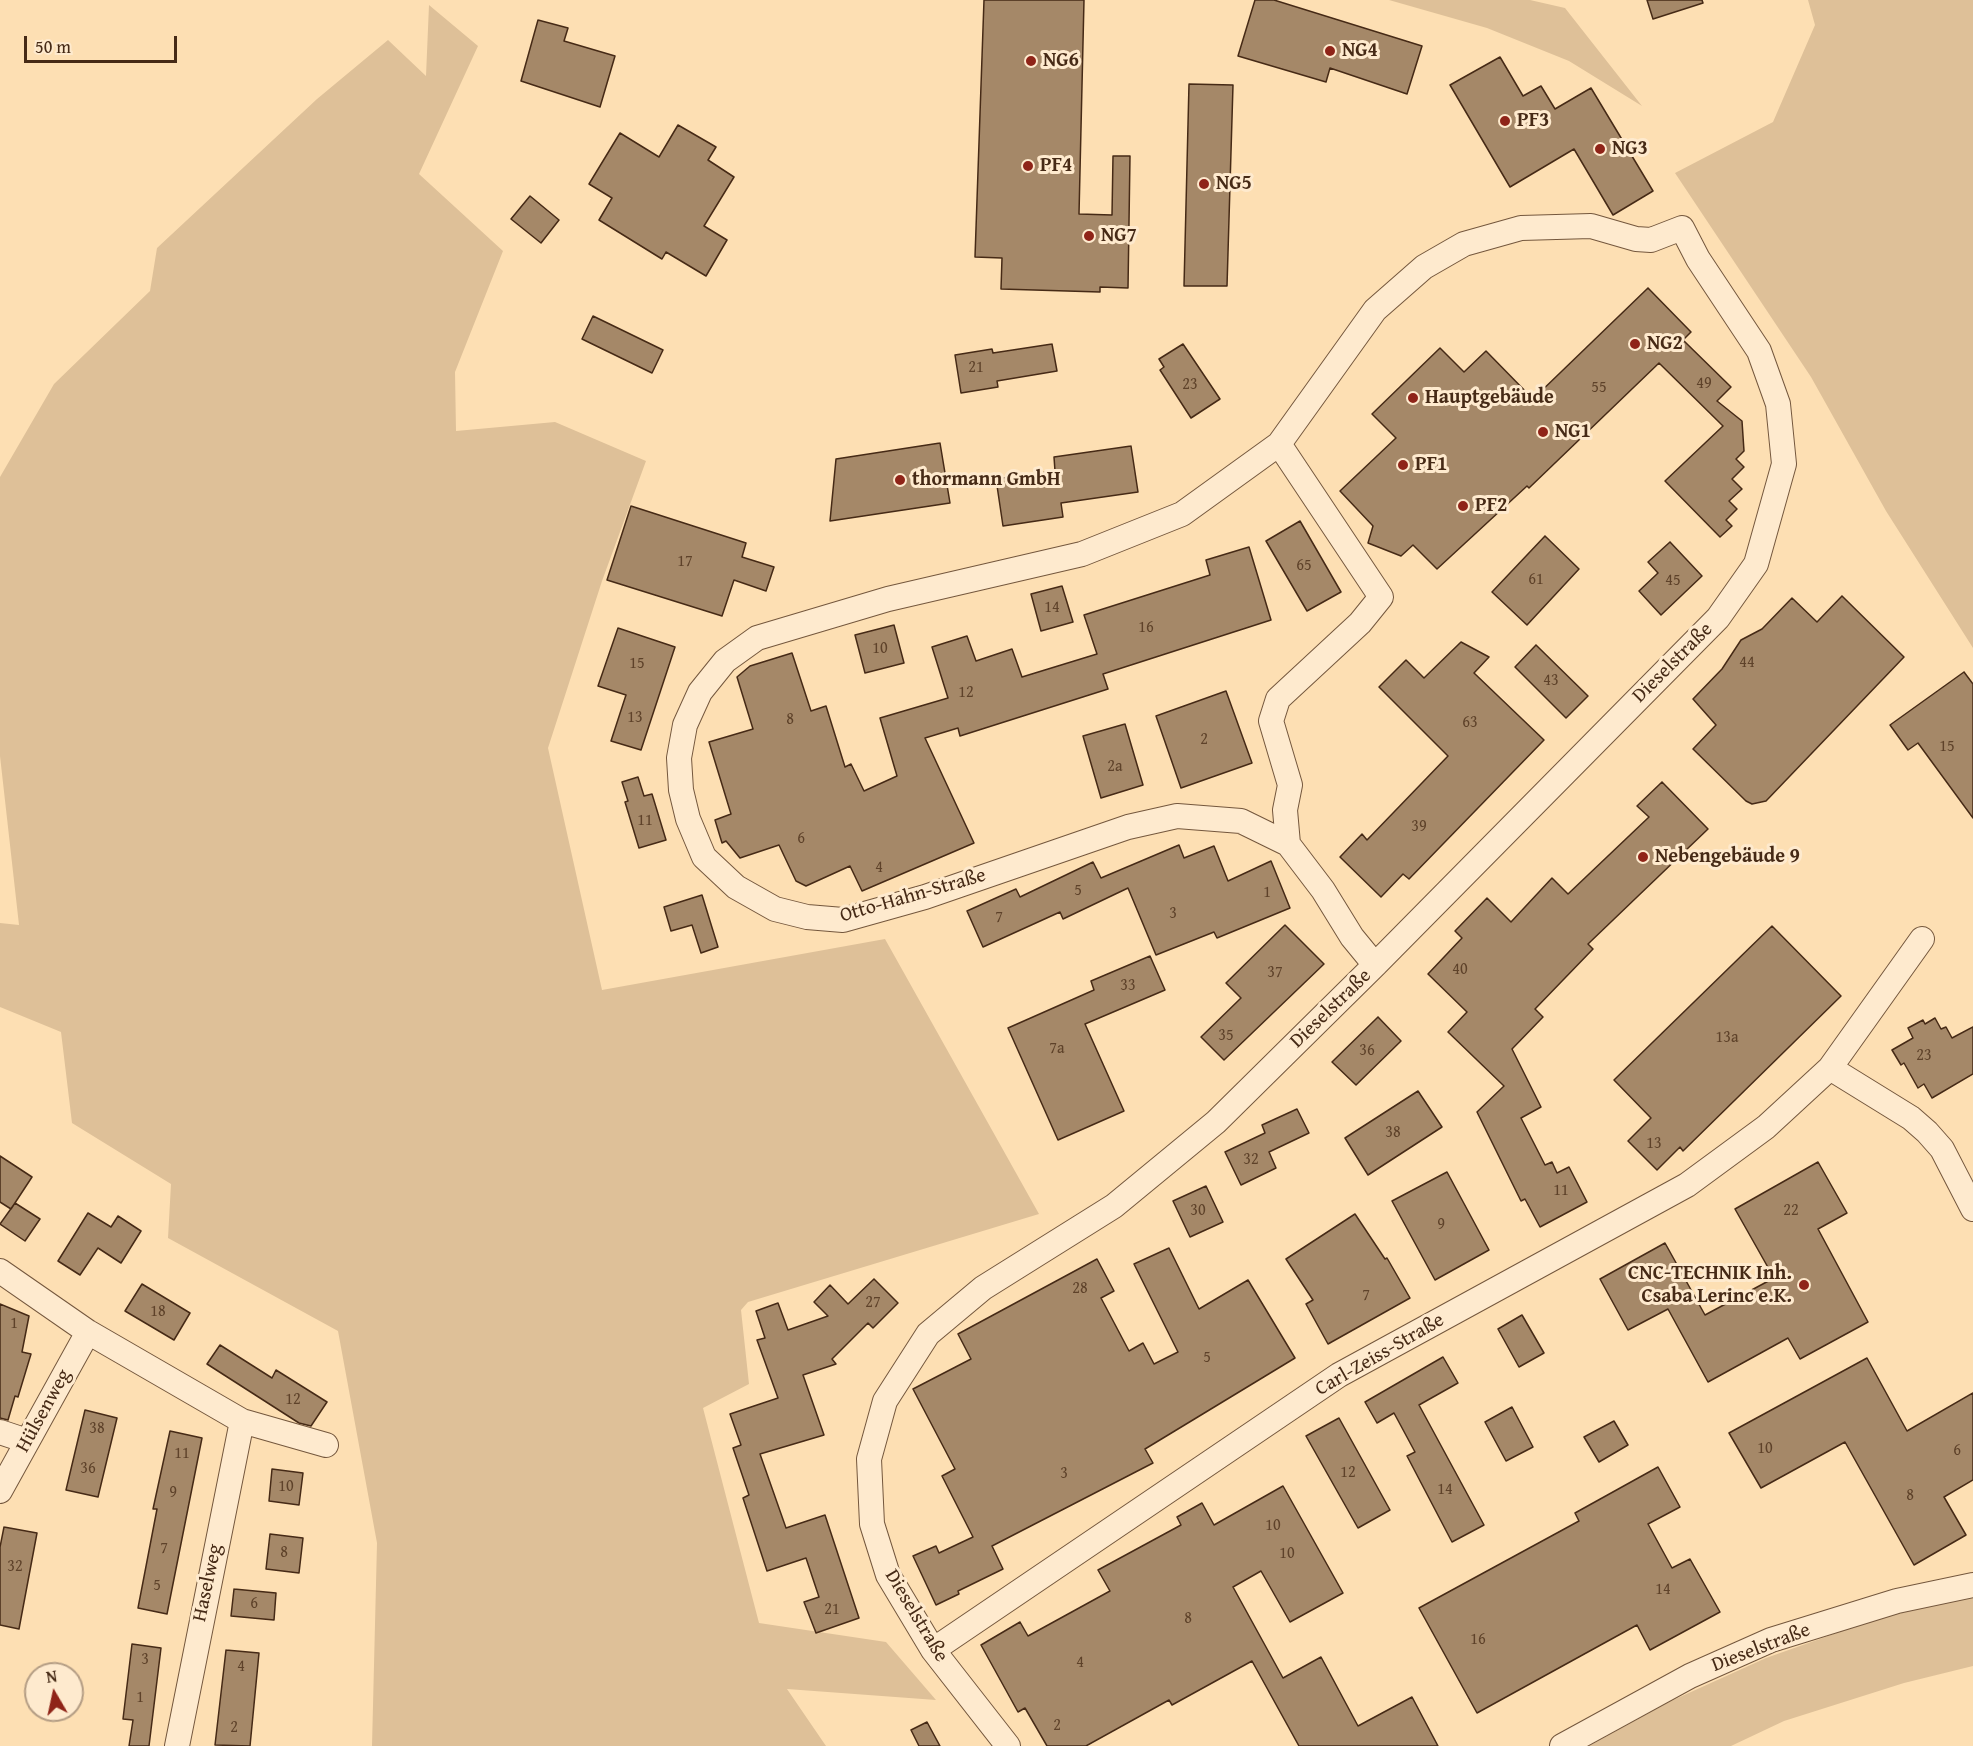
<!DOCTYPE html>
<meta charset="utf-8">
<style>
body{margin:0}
#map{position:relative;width:1973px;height:1746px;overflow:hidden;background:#fddfb3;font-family:"Gentium Book Plus",serif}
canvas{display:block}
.north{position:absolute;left:24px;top:1662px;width:60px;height:60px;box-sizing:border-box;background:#feeace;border:2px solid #b49d84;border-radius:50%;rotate:351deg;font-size:16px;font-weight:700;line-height:24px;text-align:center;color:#462a16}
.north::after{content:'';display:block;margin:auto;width:21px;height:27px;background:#8f2418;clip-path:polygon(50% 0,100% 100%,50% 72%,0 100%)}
.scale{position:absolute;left:24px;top:36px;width:153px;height:27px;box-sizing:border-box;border:3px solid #462a16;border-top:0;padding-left:8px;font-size:18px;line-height:21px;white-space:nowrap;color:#462a16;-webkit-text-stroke:4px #feeace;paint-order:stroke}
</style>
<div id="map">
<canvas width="1973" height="1746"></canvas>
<div class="north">N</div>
<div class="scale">50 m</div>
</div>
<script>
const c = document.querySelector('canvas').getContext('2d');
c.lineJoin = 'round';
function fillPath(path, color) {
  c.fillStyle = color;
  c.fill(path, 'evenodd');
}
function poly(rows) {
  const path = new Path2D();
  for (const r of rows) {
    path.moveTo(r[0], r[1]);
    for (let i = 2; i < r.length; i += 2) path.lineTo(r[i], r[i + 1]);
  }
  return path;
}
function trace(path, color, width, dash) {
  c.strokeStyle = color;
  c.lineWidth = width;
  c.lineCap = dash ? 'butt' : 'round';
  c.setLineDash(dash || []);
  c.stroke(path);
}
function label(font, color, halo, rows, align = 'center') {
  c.font = font + ' "Gentium Book Plus",serif';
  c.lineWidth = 6;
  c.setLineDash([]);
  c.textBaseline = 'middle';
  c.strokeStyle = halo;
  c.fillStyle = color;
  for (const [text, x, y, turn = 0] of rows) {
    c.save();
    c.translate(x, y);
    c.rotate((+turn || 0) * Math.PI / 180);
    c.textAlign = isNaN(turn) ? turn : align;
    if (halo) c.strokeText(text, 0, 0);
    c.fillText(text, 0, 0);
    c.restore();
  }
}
fillPath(poly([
 [1389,0,1530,0,1565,8,1642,106,1569,61,1487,28],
 [1808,0,1973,0,1973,648,1886,511,1811,377,1675,173,1773,122,1815,25],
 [429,5,478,46,419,174,503,251,455,372,456,431,555,422,646,461,602,581,548,748,602,990,885,939,1039,1214,748,1302,741,1310,749,1384,703,1408,759,1623,886,1642,936,1700,787,1689,826,1746,372,1746,377,1543,338,1331,168,1238,171,1184,72,1123,61,1032,0,1007,0,923,19,925,0,756,0,477,54,384,150,291,157,248,317,99,388,40,426,76],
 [1973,1597,1973,1666,1904,1683,1784,1721,1731,1746,1589,1746,1671,1701,1766,1658,1879,1618]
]), '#dec098');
const building = poly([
 [984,0,1084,0,1079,214,1112,215,1113,156,1130,156,1128,288,1100,287,1100,292,1001,289,1002,258,975,257,984,0],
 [1255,0,1274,0,1422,46,1407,94,1330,68,1326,82,1238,56,1255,0],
 [1647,0,1702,0,1703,3,1653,19,1647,0],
 [538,20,568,28,564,41,615,56,600,107,521,81,538,20],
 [1500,57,1523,96,1541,86,1555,109,1591,88,1653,191,1613,215,1574,149,1510,187,1450,85,1500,57],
 [1189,84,1233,85,1227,286,1184,286,1189,84],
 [678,125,716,147,708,160,734,177,704,226,727,240,706,276,666,252,662,259,599,220,612,198,589,184,620,133,659,157,678,125],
 [530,196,559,220,541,243,511,219,530,196],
 [1648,288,1691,332,1683,340,1731,387,1717,401,1742,421,1744,451,1736,459,1744,467,1732,479,1742,489,1729,501,1737,509,1726,520,1732,526,1720,537,1665,481,1723,426,1659,363,1529,488,1527,486,1437,569,1413,545,1401,556,1368,543,1373,526,1340,491,1396,438,1372,414,1440,348,1464,372,1486,351,1533,399,1648,288],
 [593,316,663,350,652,373,582,339,593,316],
 [1052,344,1057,371,997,381,998,387,961,393,955,355,992,349,993,353,1052,344],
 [1183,344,1220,399,1191,418,1160,370,1164,367,1159,359,1183,344],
 [940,443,950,503,830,521,836,459,940,443],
 [1131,446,1138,492,1061,503,1063,517,1003,526,996,479,1055,471,1054,457,1131,446],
 [631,506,746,543,742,557,774,567,766,591,734,580,722,616,607,580,631,506],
 [1300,521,1341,592,1307,611,1266,541,1300,521],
 [1545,536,1579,569,1527,625,1492,592,1545,536],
 [1670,542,1702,576,1661,615,1639,591,1658,573,1648,562,1670,542],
 [1249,547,1271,620,1103,674,1108,689,960,736,958,728,925,738,974,843,862,891,850,866,806,886,796,881,779,845,740,858,726,841,722,843,715,820,731,814,709,742,753,729,737,677,750,666,792,653,811,711,826,706,845,767,851,764,864,791,897,776,880,718,948,698,932,647,967,636,976,661,1012,649,1022,677,1097,654,1084,615,1210,575,1206,560,1249,547],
 [1062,586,1073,622,1041,631,1031,594,1062,586],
 [1842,596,1904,657,1766,801,1752,804,1746,801,1693,749,1716,725,1693,699,1722,669,1741,640,1762,629,1792,598,1817,622,1842,596],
 [894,625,904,663,865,673,855,635,894,625],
 [618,628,675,647,641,750,611,741,626,695,598,686,618,628],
 [1461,642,1489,657,1474,673,1544,740,1409,879,1403,874,1381,897,1340,857,1362,834,1367,840,1448,756,1379,687,1406,660,1424,678,1461,642],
 [1536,645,1588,696,1566,718,1515,667,1536,645],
 [1964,672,1973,684,1973,818,1918,743,1908,750,1890,725,1964,672],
 [1226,691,1252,763,1181,788,1156,716,1226,691],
 [1125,724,1143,785,1101,798,1083,736,1125,724],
 [638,777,644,796,652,794,666,840,639,848,625,802,628,801,622,782,638,777],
 [1662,782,1708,829,1588,944,1593,949,1535,1009,1543,1017,1512,1049,1541,1107,1521,1118,1545,1165,1552,1162,1557,1173,1569,1167,1587,1202,1540,1227,1525,1199,1521,1201,1477,1112,1504,1086,1448,1032,1467,1012,1428,974,1462,938,1455,931,1487,898,1511,922,1552,878,1568,894,1649,817,1637,806,1662,782],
 [1179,845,1184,858,1214,846,1228,881,1271,861,1290,908,1217,938,1214,932,1156,955,1128,888,1063,919,1060,912,983,947,967,911,1016,889,1020,897,1093,862,1101,878,1179,845],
 [702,895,718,947,701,953,692,925,671,931,664,907,702,895],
 [1285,925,1324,964,1224,1060,1201,1037,1241,998,1226,983,1285,925],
 [1772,926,1841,996,1683,1151,1680,1147,1657,1170,1628,1141,1651,1118,1614,1080,1772,926],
 [1150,956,1165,990,1085,1024,1124,1111,1058,1140,1008,1028,1094,990,1091,981,1150,956],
 [1378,1017,1401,1041,1356,1085,1332,1062,1378,1017],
 [1935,1018,1941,1029,1946,1027,1952,1038,1973,1027,1973,1074,1932,1098,1924,1084,1918,1088,1904,1063,1901,1065,1892,1050,1913,1038,1908,1028,1923,1020,1925,1024,1935,1018],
 [1418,1091,1442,1127,1368,1175,1345,1138,1418,1091],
 [1297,1109,1309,1133,1269,1152,1276,1168,1241,1185,1225,1152,1265,1133,1262,1125,1297,1109],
 [0,1156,32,1177,11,1209,0,1202,0,1156],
 [1818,1162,1847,1213,1818,1229,1868,1322,1800,1359,1788,1338,1708,1382,1668,1309,1628,1330,1600,1279,1665,1243,1705,1315,1774,1278,1735,1209,1818,1162],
 [1447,1172,1489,1250,1435,1280,1392,1201,1447,1172],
 [1206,1186,1223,1222,1190,1237,1173,1201,1206,1186],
 [15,1203,40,1219,25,1241,0,1224,15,1203],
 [88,1213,111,1227,118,1216,141,1231,121,1263,98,1248,80,1275,58,1261,88,1213],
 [1355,1214,1385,1259,1387,1258,1410,1298,1328,1344,1306,1304,1313,1300,1286,1259,1355,1214],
 [1169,1248,1199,1309,1248,1280,1295,1358,1145,1449,1153,1463,992,1546,1003,1569,958,1591,959,1594,936,1605,913,1556,936,1546,939,1553,973,1537,942,1476,955,1469,913,1389,971,1359,958,1334,1097,1259,1114,1291,1101,1298,1129,1351,1143,1343,1154,1364,1178,1352,1134,1264,1169,1248],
 [874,1279,898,1303,873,1328,868,1323,832,1359,836,1364,803,1375,824,1435,760,1454,786,1528,825,1515,859,1618,816,1633,804,1602,819,1597,806,1558,767,1571,743,1498,749,1495,733,1448,741,1445,730,1414,778,1398,757,1340,765,1338,756,1311,778,1303,788,1330,828,1316,814,1302,830,1285,848,1304,874,1279],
 [142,1284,190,1313,174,1340,125,1311,142,1284],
 [0,1304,29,1316,22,1352,31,1354,18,1397,15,1396,8,1420,0,1418,0,1304],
 [1522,1315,1544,1353,1519,1367,1498,1329,1522,1315],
 [220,1345,272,1378,276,1370,327,1402,311,1426,299,1423,207,1364,220,1345],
 [1443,1357,1458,1383,1419,1405,1484,1525,1452,1542,1407,1456,1415,1452,1394,1413,1377,1423,1365,1402,1443,1357],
 [1867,1358,1907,1431,1973,1393,1973,1480,1944,1497,1966,1535,1914,1565,1845,1442,1761,1488,1729,1433,1867,1358],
 [1512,1407,1533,1447,1506,1461,1485,1422,1512,1407],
 [85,1410,117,1418,98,1497,66,1490,85,1410],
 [1339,1418,1390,1510,1358,1528,1306,1436,1339,1418],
 [1614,1421,1628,1445,1599,1462,1584,1437,1614,1421],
 [170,1431,202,1438,167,1614,138,1608,157,1509,153,1509,170,1431],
 [1658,1467,1680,1507,1648,1524,1672,1568,1690,1559,1720,1612,1650,1650,1637,1625,1477,1713,1419,1608,1579,1521,1575,1513,1658,1467],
 [272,1469,303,1473,299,1505,269,1501,272,1469],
 [1283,1486,1343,1593,1290,1622,1261,1571,1233,1587,1283,1678,1321,1657,1358,1726,1412,1697,1438,1746,1299,1746,1252,1661,1172,1705,1169,1700,1086,1746,1047,1746,1025,1708,1018,1712,981,1645,1020,1622,1028,1636,1110,1591,1098,1570,1181,1525,1177,1517,1202,1503,1214,1525,1283,1486],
 [4,1527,37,1533,19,1629,0,1625,0,1547,4,1527],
 [270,1534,303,1538,299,1573,266,1569,270,1534],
 [234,1589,276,1593,274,1620,231,1616,234,1589],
 [132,1644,161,1648,149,1746,129,1746,133,1720,123,1719,132,1644],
 [226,1650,259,1653,250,1746,215,1745,226,1650],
 [927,1722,940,1746,919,1746,911,1730,927,1722]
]);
fillPath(building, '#a58868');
trace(building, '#462a16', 1.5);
const minor = poly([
 [1279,444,1381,597,1360,623,1278,699,1271,721,1290,785,1285,810,1288,844],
 [1830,1068,1911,1118,1927,1132,1942,1149,1973,1209],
 [0,1271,88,1332,242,1421,326,1445],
 [0,1432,27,1441],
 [0,1491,88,1332],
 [933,1650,1339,1375,1687,1185,1766,1127,1830,1068,1922,939],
 [177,1746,242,1421],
 [1008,1746,933,1650,888,1575,872,1524,869,1459,885,1401,928,1334,983,1288,1114,1206,1216,1122,1375,965,1718,618,1756,564,1784,464,1778,404,1759,351,1698,259,1682,228,1651,240,1636,239,1591,226,1521,228,1464,244,1424,267,1375,310,1279,444,1182,514,1082,554,888,599,757,638,725,661,700,692,685,725,679,758,681,790,688,819,704,857,736,887,775,909,807,917,843,920,925,897,1128,827,1177,816,1241,821,1288,844,1323,890,1352,937,1375,965],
 [1562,1746,1690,1676,1771,1640,1897,1601,1973,1585]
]);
trace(minor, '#74573d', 26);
trace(minor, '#feeace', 24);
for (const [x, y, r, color] of [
 [1330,51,6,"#8f2418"],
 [1031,61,6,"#8f2418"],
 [1505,121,6,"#8f2418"],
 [1600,149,6,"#8f2418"],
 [1028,166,6,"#8f2418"],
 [1204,184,6,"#8f2418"],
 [1089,236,6,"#8f2418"],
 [1635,344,6,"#8f2418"],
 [1413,398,6,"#8f2418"],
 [1543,432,6,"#8f2418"],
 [1403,465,6,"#8f2418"],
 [900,480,6,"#8f2418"],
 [1463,506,6,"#8f2418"],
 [1643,857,6,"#8f2418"],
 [1804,1285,6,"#8f2418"]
]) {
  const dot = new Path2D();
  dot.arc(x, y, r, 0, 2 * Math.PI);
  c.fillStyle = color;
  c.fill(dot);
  trace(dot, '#feeace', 2);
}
label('16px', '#5e422a', null, [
 ["21",976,368],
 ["49",1704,384],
 ["23",1190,385],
 ["55",1599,388],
 ["17",685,562],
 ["65",1304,566],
 ["61",1536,580],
 ["45",1673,581],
 ["14",1052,608],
 ["16",1146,628],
 ["10",880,649],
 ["44",1747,663],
 ["15",637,664],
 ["43",1551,681],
 ["12",966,693],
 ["13",635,718],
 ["8",790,720],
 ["63",1470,723],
 ["2",1204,740],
 ["15",1947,747],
 ["2a",1115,767],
 ["11",645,821],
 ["39",1419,827],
 ["6",801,839],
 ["4",879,868],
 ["5",1078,891],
 ["1",1267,893],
 ["3",1173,914],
 ["7",999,918],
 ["40",1460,970],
 ["37",1275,973],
 ["33",1128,986],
 ["35",1226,1036],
 ["13a",1727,1038],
 ["7a",1057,1049],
 ["36",1367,1051],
 ["23",1924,1056],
 ["38",1393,1133],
 ["13",1654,1144],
 ["32",1251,1160],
 ["11",1561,1191],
 ["30",1198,1211],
 ["22",1791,1211],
 ["9",1441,1225],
 ["28",1080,1289],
 ["7",1366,1296],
 ["27",873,1303],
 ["18",158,1312],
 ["1",14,1324],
 ["5",1207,1358],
 ["12",293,1400],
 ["38",97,1429],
 ["10",1765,1449],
 ["6",1957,1451],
 ["11",182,1454],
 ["36",88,1469],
 ["12",1348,1473],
 ["3",1064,1474],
 ["10",286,1487],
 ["14",1445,1490],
 ["9",173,1493],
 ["8",1910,1496],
 ["10",1273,1526],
 ["7",164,1549],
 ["8",284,1553],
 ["10",1287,1554],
 ["32",15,1567],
 ["5",157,1586],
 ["14",1663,1590],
 ["6",254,1604],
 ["21",832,1610],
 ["8",1188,1619],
 ["16",1478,1640],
 ["3",145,1660],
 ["4",1080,1663],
 ["4",241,1667],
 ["1",140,1698],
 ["2",1057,1726],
 ["2",234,1728]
]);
label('bold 20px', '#462a16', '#feeace', [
 ["NG4",1342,51],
 ["NG6",1043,61],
 ["PF3",1517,121],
 ["NG3",1612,149],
 ["PF4",1040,166],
 ["NG5",1216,184],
 ["NG7",1101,236],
 ["NG2",1647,344],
 ["Hauptgebäude",1425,398],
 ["NG1",1555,432],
 ["PF1",1415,465],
 ["thormann GmbH",912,480],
 ["PF2",1475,506],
 ["Nebengebäude 9",1655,857],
 ["CNC-TECHNIK Inh.",1792,1274,"right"],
 ["Csaba Lerinc e.K.",1792,1297,"right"]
], 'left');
label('20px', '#462a16', '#feeace', [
 ["Dieselstraße",1673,663,-45],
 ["Otto-Hahn-Straße",913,896,-16],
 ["Dieselstraße",1331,1009,-44],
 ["Carl-Zeiss-Straße",1380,1355,-30],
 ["Hülsenweg",44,1411,-61],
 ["Haselweg",208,1583,-78],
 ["Dieselstraße",916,1616,59],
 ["Dieselstraße",1761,1648,-21]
]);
</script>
